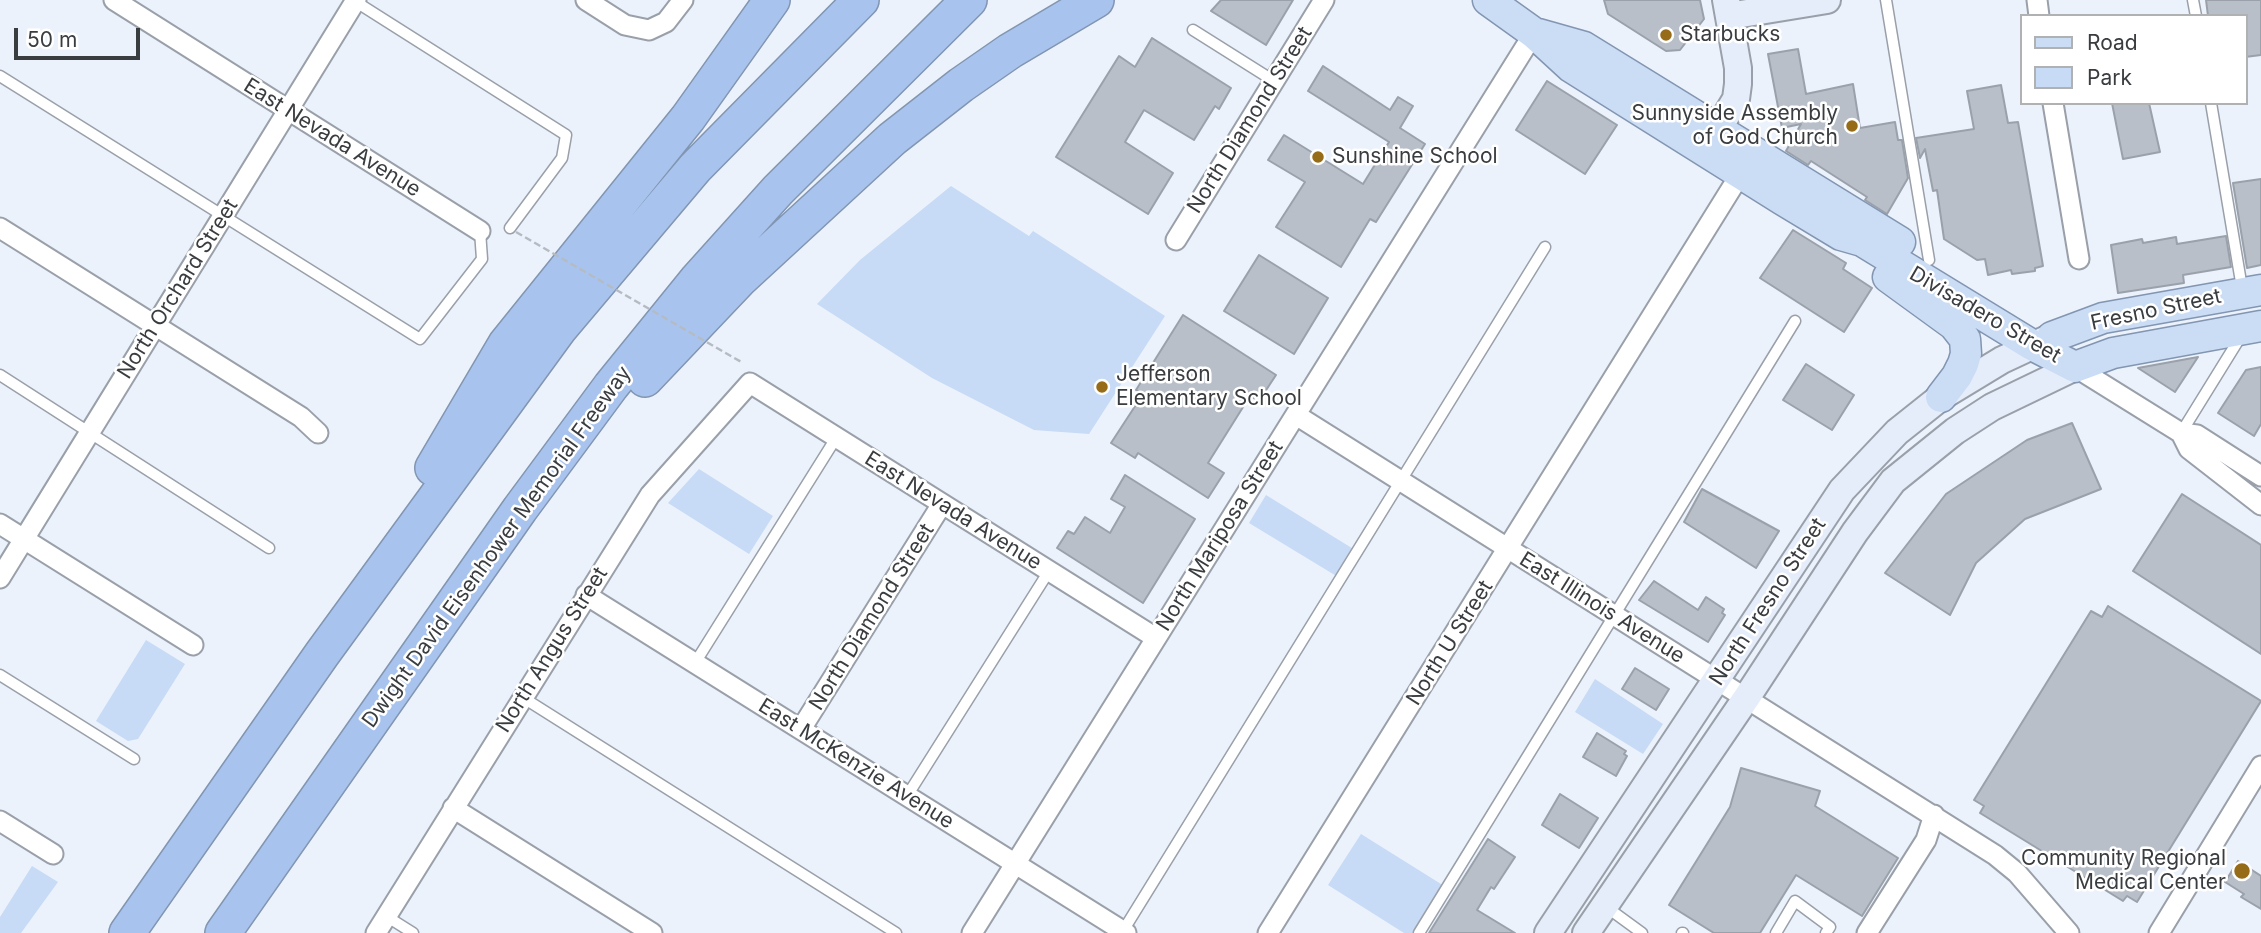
<!DOCTYPE html>
<style>
body{margin:0}
#map{position:relative;width:2261px;height:933px;overflow:hidden;background:#ebf2fb;font-family:Inter,sans-serif}
canvas{display:block}
.legend{position:absolute;left:2020px;top:14px;width:228px;height:91px;box-sizing:border-box;background:#fff;border:2px solid #b0b1b3;margin:0;padding:9px 12px;list-style:none;font-size:21px;color:#3a3d40}
.legend li{display:flex;align-items:center;gap:14px;height:35px}
.legend b{width:35px;border:2px solid #b0b1b3}
.scale{position:absolute;left:14px;top:28px;width:126px;height:32px;box-sizing:border-box;border:4px solid #3a3d40;border-top:0;padding-left:9px;font-size:21px;line-height:24px;white-space:nowrap;color:#3a3d40;-webkit-text-stroke:5px #fff;paint-order:stroke}
</style>
<div id="map">
<canvas width="2261" height="933"></canvas>
<ul class="legend">
<li><b style="height:9px;background:#cbdcf5"></b>Road</li>
<li><b style="height:19px;background:#c7daf6"></b>Park</li>
</ul>
<div class="scale">50 m</div>
</div>
<script>
const c = document.querySelector('canvas').getContext('2d');
c.lineJoin = 'round';
function fillPath(path, color) {
  c.fillStyle = color;
  c.fill(path, 'evenodd');
}
function poly(rows) {
  const path = new Path2D();
  for (const r of rows) {
    path.moveTo(r[0], r[1]);
    for (let i = 2; i < r.length; i += 2) path.lineTo(r[i], r[i + 1]);
  }
  return path;
}
function trace(path, color, width, dash) {
  c.strokeStyle = color;
  c.lineWidth = width;
  c.lineCap = dash ? 'butt' : 'round';
  c.setLineDash(dash || []);
  c.stroke(path);
}
function label(font, color, halo, rows, align = 'center') {
  c.font = font + ' Inter,sans-serif';
  c.lineWidth = 5;
  c.setLineDash([]);
  c.textBaseline = 'middle';
  c.strokeStyle = halo;
  c.fillStyle = color;
  for (const [text, x, y, turn = 0] of rows) {
    c.save();
    c.translate(x, y);
    c.rotate((+turn || 0) * Math.PI / 180);
    c.textAlign = isNaN(turn) ? turn : align;
    if (halo) c.strokeText(text, 0, 0);
    c.fillText(text, 0, 0);
    c.restore();
  }
}
fillPath(poly([
 [951,186,1029,236,1033,231,1165,316,1089,434,1034,430,932,378,817,304,860,260],
 [699,469,773,516,749,554,668,503],
 [1266,495,1355,550,1338,577,1249,523],
 [146,640,185,664,138,739,128,741,96,721],
 [1595,679,1663,724,1643,754,1575,712],
 [1361,834,1449,889,1421,933,1404,933,1328,885],
 [32,866,58,882,21,933,0,933,0,917]
]), '#c7daf6');
const building = poly([
 [1221,0,1293,0,1266,45,1211,11,1221,0],
 [1604,0,1700,0,1704,19,1680,50,1666,51,1608,14,1604,0],
 [2206,0,2261,0,2261,55,2245,57,2245,16,2208,16,2206,0],
 [1152,38,1231,88,1219,109,1215,106,1194,140,1144,110,1125,142,1173,173,1148,214,1056,157,1119,56,1135,67,1152,38],
 [1798,49,1806,94,1853,84,1860,128,1895,122,1898,140,1902,140,1908,178,1887,214,1865,200,1867,197,1811,161,1808,165,1786,151,1801,124,1782,128,1768,54,1798,49],
 [1323,66,1390,110,1398,97,1413,106,1400,128,1425,144,1376,222,1370,219,1341,267,1276,227,1305,182,1268,160,1284,135,1363,184,1389,142,1308,91,1323,66],
 [1547,81,1617,125,1585,174,1516,130,1547,81],
 [2001,85,2008,123,2018,122,2043,266,2035,268,2035,271,2012,274,2011,270,1988,275,1985,259,1977,260,1944,239,1937,190,1933,191,1925,149,1920,158,1916,138,1974,129,1967,91,2001,85],
 [2112,103,2149,103,2160,152,2123,159,2112,103],
 [2261,179,2261,265,2247,268,2233,183,2261,179],
 [1793,230,1846,263,1843,269,1872,288,1844,332,1760,278,1793,230],
 [2226,236,2231,267,2183,275,2184,283,2118,293,2111,245,2142,239,2143,243,2176,237,2177,244,2226,236],
 [1259,255,1328,298,1294,354,1224,311,1259,255],
 [1183,315,1276,375,1259,401,1250,396,1208,463,1224,473,1208,498,1138,453,1135,458,1111,443,1143,394,1136,390,1183,315],
 [2198,357,2175,392,2138,368,2198,357],
 [1806,364,1854,395,1832,430,1783,400,1806,364],
 [2261,367,2261,424,2254,436,2218,413,2246,370,2261,367],
 [2072,423,2101,489,2025,519,1976,563,1950,615,1885,573,1946,494,2027,440,2072,423],
 [1125,475,1195,519,1143,603,1057,548,1068,531,1074,534,1085,517,1110,533,1125,507,1111,499,1125,475],
 [1702,489,1779,531,1756,568,1684,522,1702,489],
 [2182,494,2261,545,2261,654,2133,571,2182,494],
 [1654,581,1698,610,1706,597,1724,609,1722,613,1725,615,1708,642,1639,600,1654,581],
 [2108,606,2261,701,2137,902,2127,896,2123,901,1980,813,1984,806,1974,800,2091,611,2102,617,2108,606],
 [1635,668,1669,689,1656,710,1622,689,1635,668],
 [1597,733,1626,751,1624,754,1627,756,1616,776,1583,757,1597,733],
 [1741,768,1820,791,1815,806,1898,858,1862,916,1796,875,1760,933,1714,933,1669,905,1730,807,1741,768],
 [1560,794,1598,818,1579,848,1542,825,1560,794],
 [1488,839,1515,857,1494,889,1491,887,1477,910,1515,933,1429,933,1488,839],
 [2238,861,2261,876,2261,909,2241,897,2244,894,2225,882,2238,861]
]);
fillPath(building, '#b8bfc8');
trace(building, '#9ba1aa', 2);
const lane = poly([
 [353,0,566,135,562,158,510,228],
 [1886,0,1929,260],
 [2193,0,2196,16],
 [1193,30,1274,81],
 [0,76,420,339,482,259,480,231],
 [2211,103,2242,288],
 [0,375,269,548],
 [2181,433,2241,336],
 [695,663,836,438],
 [0,675,134,759],
 [522,697,896,933],
 [907,796,1049,571],
 [1605,906,1642,933],
 [386,916,413,933],
 [1123,931,1545,247],
 [1419,933,1795,321],
 [1682,933,1683,933],
 [1776,933,1795,901,1830,927,1826,933]
]);
const street = poly([
 [114,0,480,231],
 [586,0,625,25,649,30,666,22,683,0],
 [2037,0,2039,16],
 [2053,103,2079,259],
 [0,228,301,417,318,433],
 [1176,240,1324,0],
 [2075,367,2181,433,2197,435,2261,476],
 [1296,415,1995,855,2017,873,2069,933],
 [2181,433,2189,449,2261,505],
 [0,524,193,645],
 [0,578,356,0],
 [586,595,1126,933],
 [801,729,942,504],
 [453,808,652,933],
 [0,821,53,854],
 [376,933,650,495,750,383,1156,638],
 [972,933,1534,33],
 [1268,933,1741,173],
 [1867,933,1926,840,1934,815],
 [2159,933,2261,766]
]);
const secondary = poly([
 [1729,16,1827,0],
 [1718,129,1736,99,1738,84,1738,68,1726,0],
 [1548,933,1842,490,1897,432,1941,397,2002,360,2047,339],
 [1586,933,1747,697,1855,532,1893,481,1955,431,1992,407,2075,367]
]);
const primary = poly([
 [1488,0,1534,33,1571,67,1783,200,1841,235,1862,241,2032,345,2075,367],
 [1538,34,1584,47,1900,242],
 [1888,277,1954,325,1965,339,1966,354,1963,364,1957,376,1941,397],
 [2052,337,2103,318,2261,290],
 [2075,367,2113,353,2261,326]
]);
const highway = poly([
 [645,379,741,278,892,139,961,85,1010,51,1096,0],
 [433,468,506,344,688,118,772,0],
 [127,933,322,654,559,329,695,168,861,0],
 [223,933,520,509,611,386,697,280,778,190,969,0]
]);
trace(lane, '#9aa0a9', 13);
trace(street, '#9aa0a9', 23);
trace(secondary, '#9aa0a9', 30);
trace(primary, '#8295b1', 33);
trace(highway, '#8295b1', 38);
trace(lane, '#fff', 10);
trace(street, '#fff', 19);
trace(secondary, '#e5edfa', 26);
trace(primary, '#cbdcf5', 30);
trace(highway, '#a8c4ee', 35);
trace(poly([
 [516,232,743,363]
]), '#b5bbc2', 2.5, [7, 3.5]);
for (const [x, y, r, color] of [
 [1666,35,7,"#976c19"],
 [1852,126,7,"#976c19"],
 [1318,157,7,"#976c19"],
 [1102,387,7,"#976c19"],
 [2242,871,9,"#976c19"]
]) {
  const dot = new Path2D();
  dot.arc(x, y, r, 0, 2 * Math.PI);
  c.fillStyle = color;
  c.fill(dot);
  trace(dot, '#fff', 2.5);
}
label('21px', '#3a3d40', '#fff', [
 ["Starbucks",1680,35],
 ["Sunnyside Assembly",1838,114,"right"],
 ["of God Church",1838,138,"right"],
 ["Sunshine School",1332,157],
 ["Jefferson",1116,375],
 ["Elementary School",1116,399],
 ["Community Regional",2226,859,"right"],
 ["Medical Center",2226,883,"right"]
], 'left');
label('21px', '#3a3d40', '#fff', [
 ["North Diamond Street",1250,120,-58],
 ["East Nevada Avenue",332,138,32],
 ["North Orchard Street",178,289,-58],
 ["Fresno Street",2156,310,-12],
 ["Divisadero Street",1985,315,30],
 ["East Nevada Avenue",953,511,32],
 ["North Mariposa Street",1220,536,-58],
 ["Dwight David Eisenhower Memorial Freeway",497,547,-54],
 ["North Fresno Street",1768,602,-57],
 ["East Illinois Avenue",1602,608,32],
 ["North Diamond Street",872,617,-58],
 ["North U Street",1450,643,-58],
 ["North Angus Street",552,650,-58],
 ["East McKenzie Avenue",856,764,32]
]);
</script>
